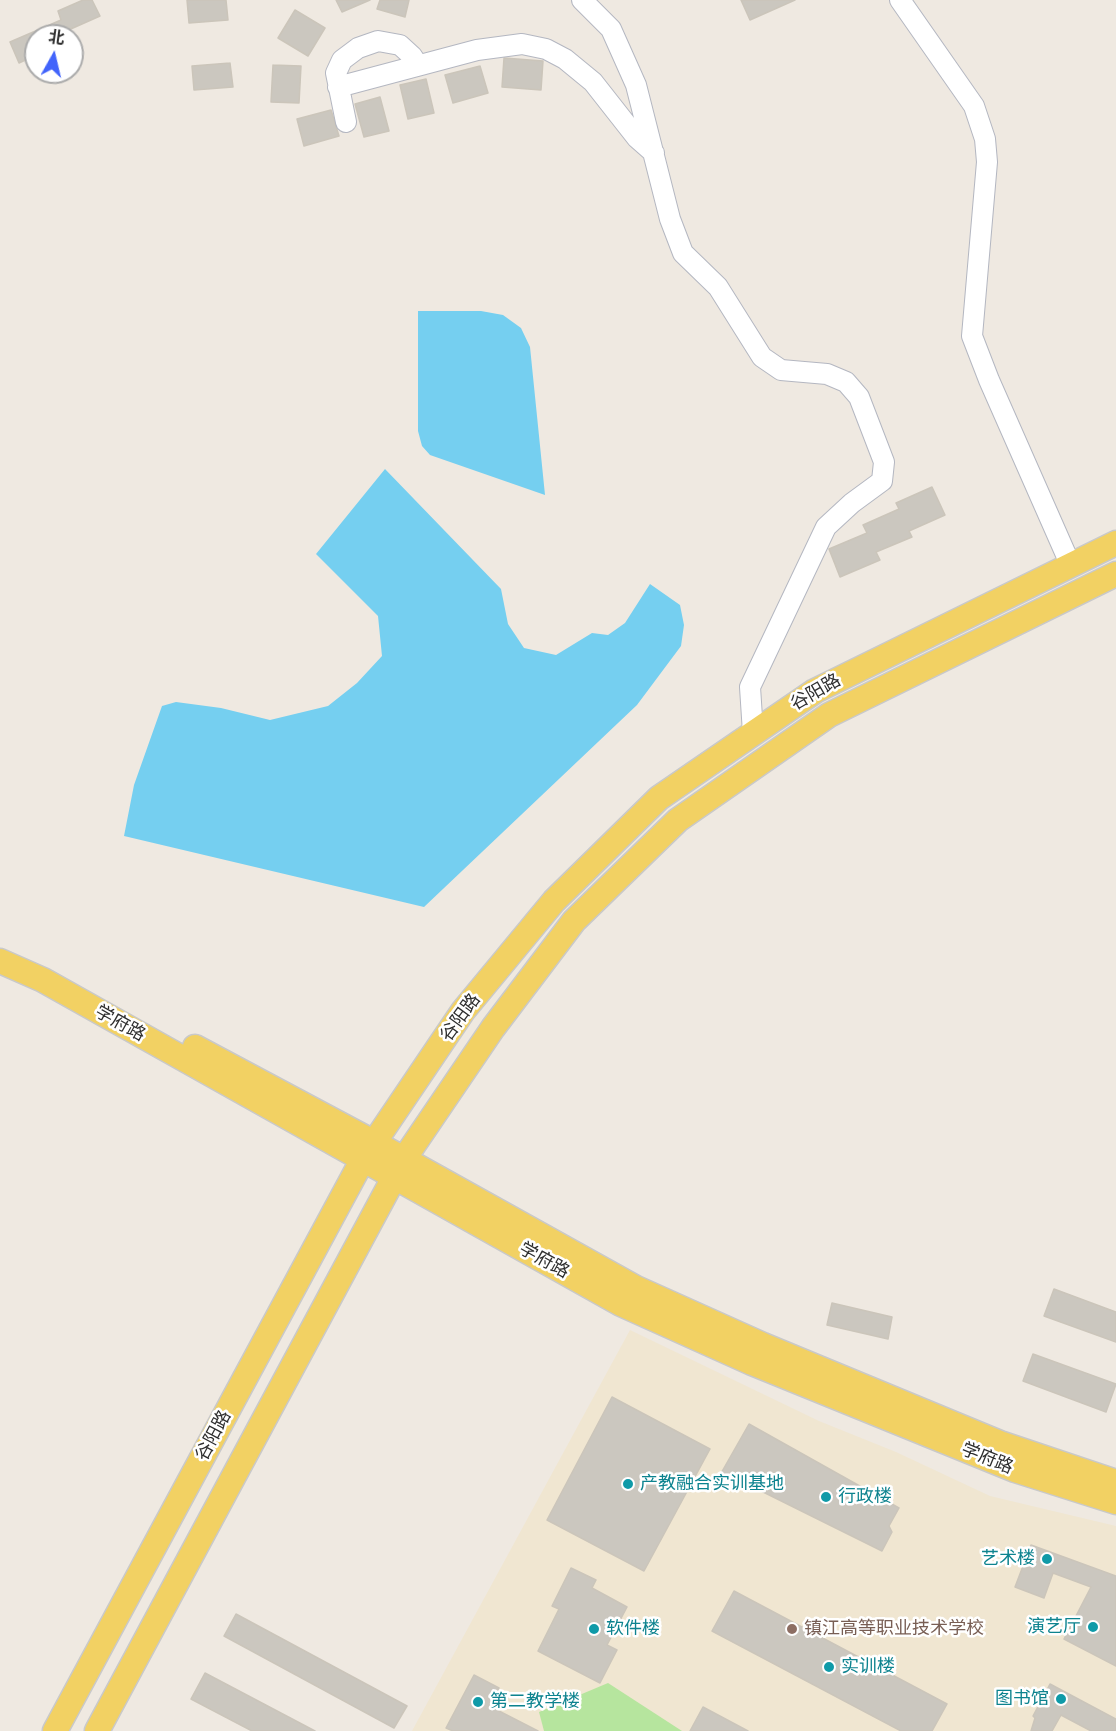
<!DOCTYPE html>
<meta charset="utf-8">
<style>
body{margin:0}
#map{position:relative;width:1116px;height:1731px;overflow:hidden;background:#efe9e1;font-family:"Varela Round","Noto Sans SC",sans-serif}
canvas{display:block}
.north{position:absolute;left:24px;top:24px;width:60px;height:60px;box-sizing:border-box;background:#fff;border:2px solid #ababab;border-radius:50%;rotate:8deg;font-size:16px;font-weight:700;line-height:24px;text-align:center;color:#2e2e2e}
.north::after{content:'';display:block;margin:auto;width:21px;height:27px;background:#4264fb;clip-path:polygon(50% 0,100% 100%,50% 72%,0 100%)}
</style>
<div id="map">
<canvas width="1116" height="1731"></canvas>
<div class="north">北</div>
</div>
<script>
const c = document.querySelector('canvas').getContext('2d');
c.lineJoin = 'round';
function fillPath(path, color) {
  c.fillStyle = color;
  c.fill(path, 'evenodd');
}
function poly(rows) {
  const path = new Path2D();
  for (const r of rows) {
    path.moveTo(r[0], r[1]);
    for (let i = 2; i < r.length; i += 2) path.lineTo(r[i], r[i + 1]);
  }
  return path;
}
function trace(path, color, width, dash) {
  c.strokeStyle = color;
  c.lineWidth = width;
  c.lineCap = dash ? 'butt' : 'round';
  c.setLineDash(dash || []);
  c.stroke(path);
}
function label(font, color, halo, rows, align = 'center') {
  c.font = font + ' "Varela Round","Noto Sans SC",sans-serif';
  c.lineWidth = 5;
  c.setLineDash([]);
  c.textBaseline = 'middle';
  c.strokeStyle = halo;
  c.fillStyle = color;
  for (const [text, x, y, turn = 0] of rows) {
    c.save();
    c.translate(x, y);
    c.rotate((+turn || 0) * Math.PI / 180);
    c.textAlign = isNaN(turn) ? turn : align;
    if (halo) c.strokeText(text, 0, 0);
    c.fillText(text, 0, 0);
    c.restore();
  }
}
fillPath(poly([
 [630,1330,819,1421,896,1452,990,1496,1116,1526,1116,1731,412,1731]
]), '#f0e6d1');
fillPath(poly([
 [608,1683,682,1731,544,1731,539,1712]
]), '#b6e59e');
fillPath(poly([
 [418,311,481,311,503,315,521,328,530,347,545,495,430,455,422,446,418,431],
 [385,469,501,589,508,624,524,648,556,655,592,633,608,635,625,623,650,584,680,605,684,625,681,646,637,705,424,907,124,836,134,785,162,706,176,702,221,708,270,720,328,706,357,683,382,656,378,616,316,554]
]), '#75cff0');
const building = poly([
 [83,0,92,0,100,16,55,36,36,36,36,55,19,63,10,42,61,20,58,11,83,0],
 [187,0,226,0,228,20,189,23,187,0],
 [336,0,370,0,342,12,336,0],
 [380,0,409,0,405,17,377,9,380,0],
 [741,0,795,0,750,20,741,0],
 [295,10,325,28,308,56,278,38,295,10],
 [504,58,543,61,541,90,502,87,504,58],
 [230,63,233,87,194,90,192,66,230,63],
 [273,65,301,66,299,103,271,102,273,65],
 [480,66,488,93,453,103,445,75,480,66],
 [426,79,434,113,408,119,400,85,426,79],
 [380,97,389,131,364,137,355,104,380,97],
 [331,110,339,136,304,146,297,119,331,110],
 [932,487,945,515,909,531,912,537,876,552,880,560,840,577,829,549,867,533,863,525,899,509,896,503,932,487],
 [1054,1289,1116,1312,1116,1342,1044,1316,1054,1289],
 [832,1303,892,1317,888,1339,827,1325,832,1303],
 [1033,1354,1116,1384,1106,1412,1023,1381,1033,1354],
 [612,1397,710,1449,644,1571,547,1520,612,1397],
 [749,1424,899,1508,889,1526,892,1532,882,1551,745,1483,738,1485,720,1475,749,1424],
 [1031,1545,1116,1576,1116,1666,1064,1639,1091,1587,1053,1573,1044,1598,1015,1587,1031,1545],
 [571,1568,596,1580,592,1588,627,1607,607,1645,617,1650,600,1683,538,1651,559,1609,552,1606,571,1568],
 [734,1591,947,1704,932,1731,901,1731,712,1631,734,1591],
 [236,1614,407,1706,394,1728,224,1636,236,1614],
 [205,1673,315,1731,252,1731,191,1699,205,1673],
 [474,1675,499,1688,493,1700,500,1704,497,1710,538,1731,453,1731,446,1728,474,1675],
 [1050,1684,1116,1719,1116,1731,1091,1731,1061,1715,1052,1731,1031,1731,1035,1718,1033,1716,1050,1684],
 [703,1707,748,1731,690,1731,703,1707]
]);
fillPath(building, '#cbc7bf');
trace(building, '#cbc5ba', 1.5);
const minor = poly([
 [582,0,611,29,636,85,670,219,683,253,718,287,762,357,781,370,827,374,846,382,859,397,884,462,882,481,852,503,826,527,750,687,753,733],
 [900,0,974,106,985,139,987,162,972,336,989,380,1071,566],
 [338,87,477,50,522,44,546,49,565,59,593,82,637,138,654,153],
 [346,122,336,73,342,60,358,48,378,41,400,45,412,56,418,65]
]);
const major = poly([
 [0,961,43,980,621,1304,752,1363,1015,1470,1116,1502],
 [195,1047,375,1143,636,1288,763,1345,1000,1443,1116,1482],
 [55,1731,363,1159,463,1011,554,901,659,798,815,691,1116,543],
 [97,1731,404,1159,493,1028,574,921,678,820,829,715,1116,574]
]);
trace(minor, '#b4b7c1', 22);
trace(major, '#c9c9c9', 27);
trace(minor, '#fff', 20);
trace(major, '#f2d163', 24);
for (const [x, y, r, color] of [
 [628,1484,6,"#0f9aa8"],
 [826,1497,6,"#0f9aa8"],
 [1047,1559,6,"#0f9aa8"],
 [1093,1627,6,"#0f9aa8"],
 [594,1629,6,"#0f9aa8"],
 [792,1629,6,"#8d6e63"],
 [829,1667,6,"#0f9aa8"],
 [1061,1699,6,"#0f9aa8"],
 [478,1702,6,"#0f9aa8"]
]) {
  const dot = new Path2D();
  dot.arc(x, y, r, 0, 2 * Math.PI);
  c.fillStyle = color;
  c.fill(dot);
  trace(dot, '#fff', 2);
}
label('18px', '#2e2e2e', '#fff', [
 ["谷阳路",816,693,-30],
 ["谷阳路",461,1018,-54],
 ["学府路",120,1024,29],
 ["学府路",544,1261,29],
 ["谷阳路",214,1436,-62],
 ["学府路",987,1459,22]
]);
label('18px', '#0d838f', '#fff', [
 ["产教融合实训基地",640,1484],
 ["行政楼",838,1497],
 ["艺术楼",1035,1559,"right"],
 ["演艺厅",1081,1627,"right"],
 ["软件楼",606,1629],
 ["实训楼",841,1667],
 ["图书馆",1049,1699,"right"],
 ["第二教学楼",490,1702]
], 'left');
label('18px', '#785e54', '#fff', [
 ["镇江高等职业技术学校",804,1629]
], 'left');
</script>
